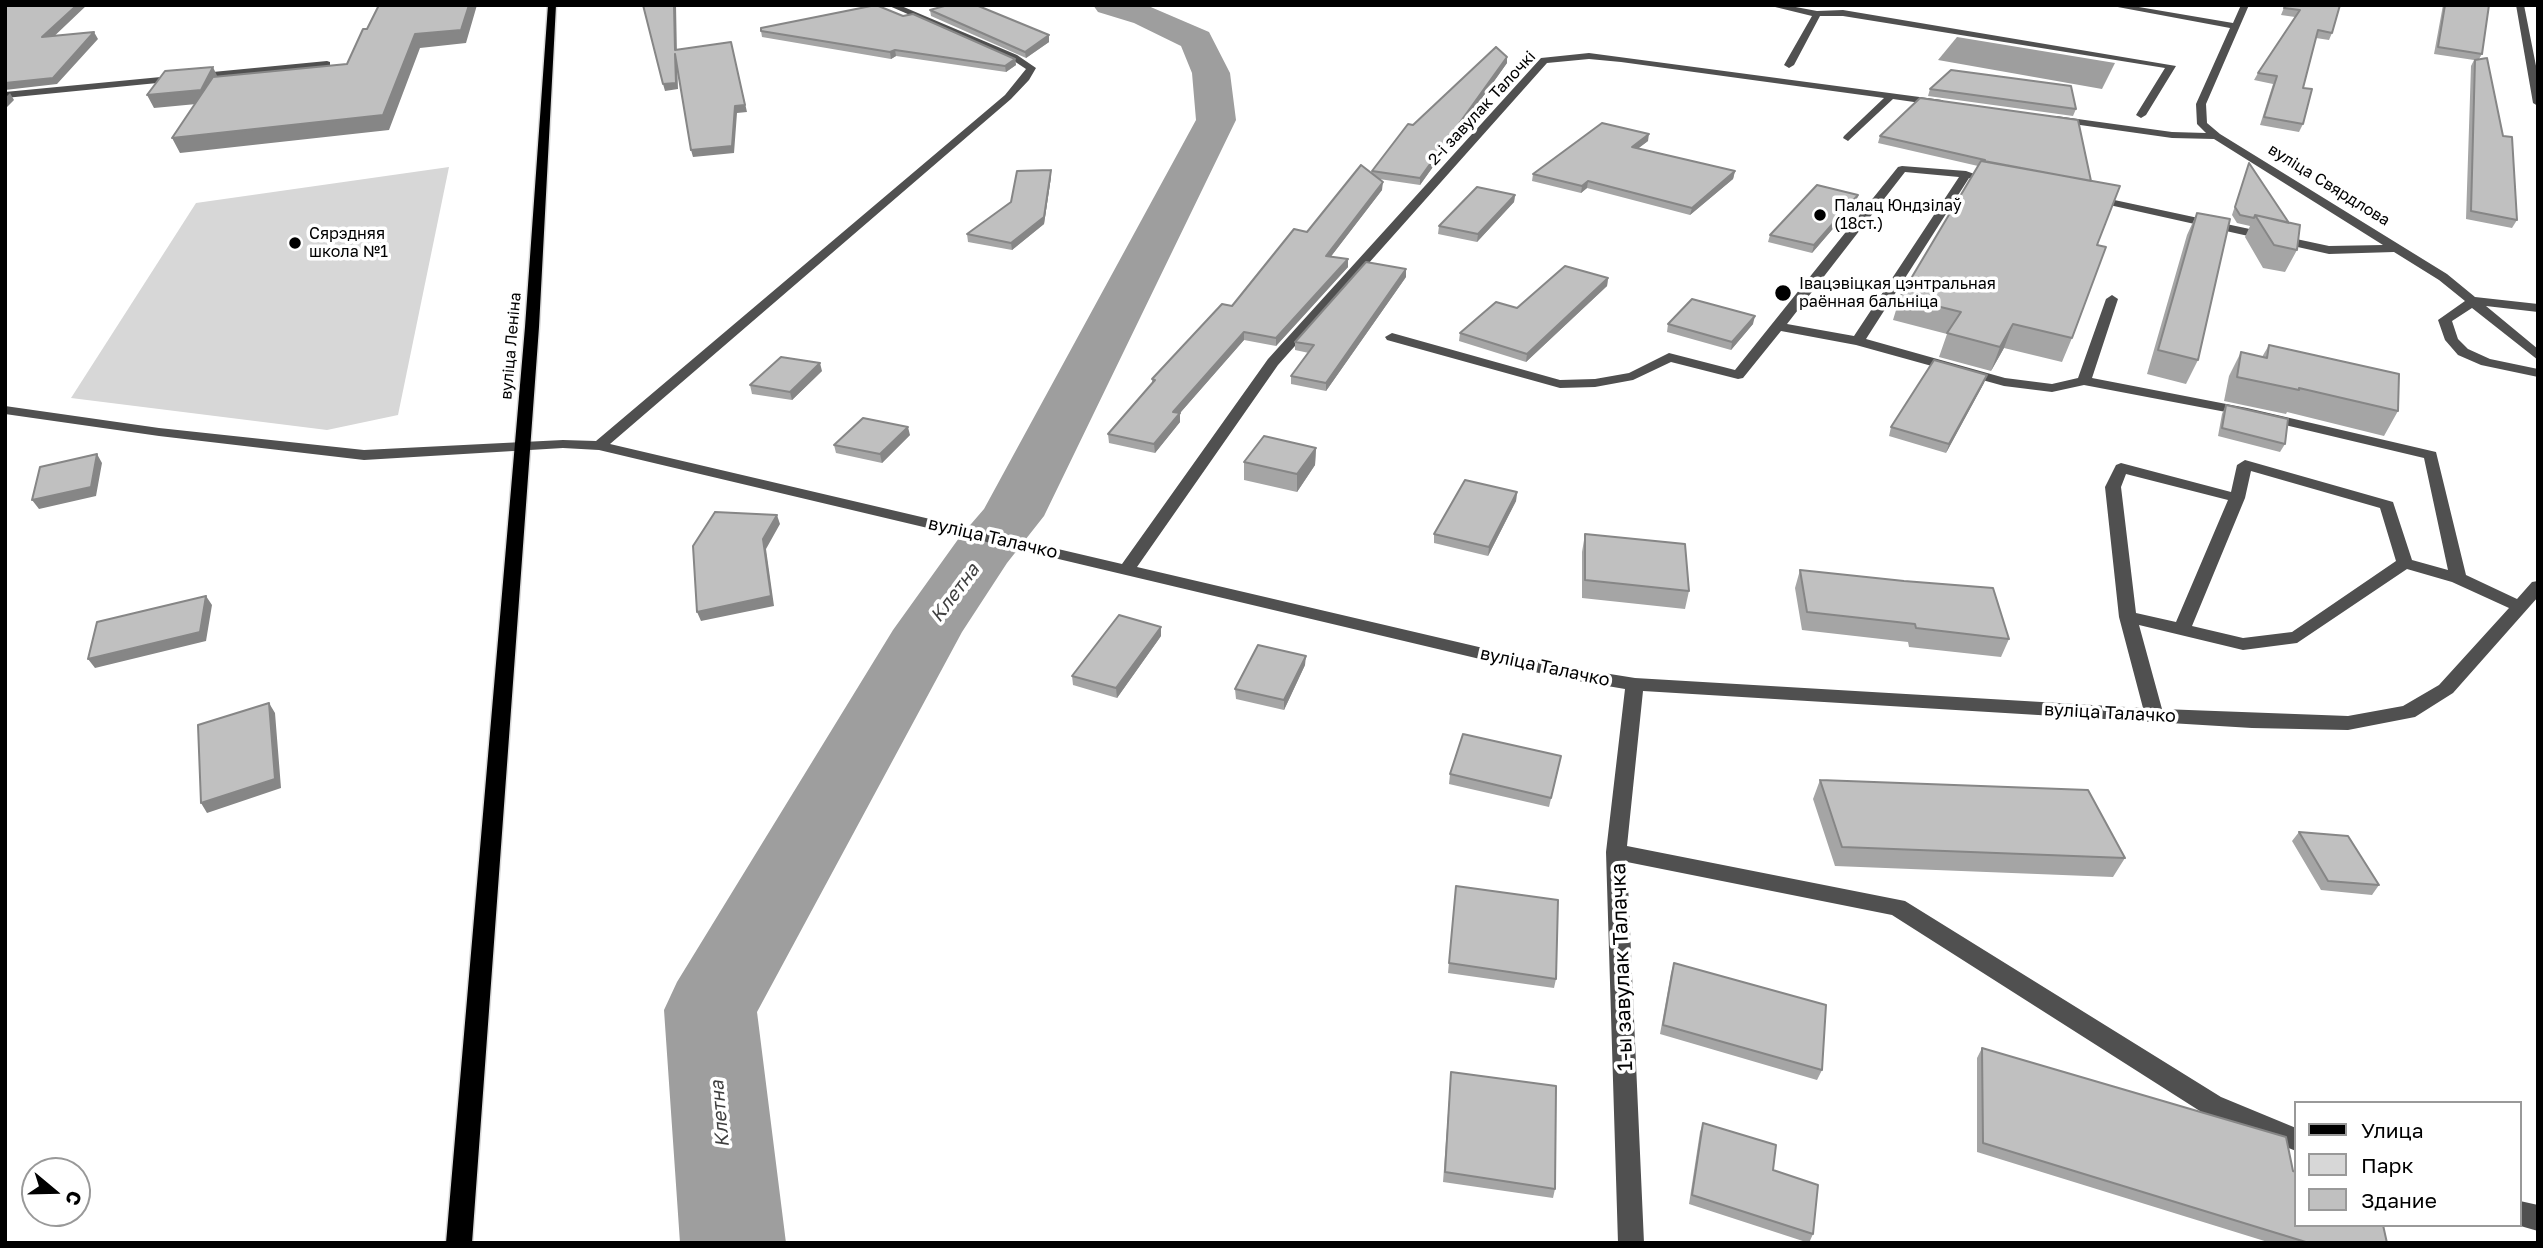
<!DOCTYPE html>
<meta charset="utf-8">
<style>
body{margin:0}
#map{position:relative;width:2543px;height:1248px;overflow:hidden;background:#fff;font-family:"Golos Text",sans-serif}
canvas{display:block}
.frame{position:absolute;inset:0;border:7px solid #000;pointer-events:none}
.legend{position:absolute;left:2294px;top:1101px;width:228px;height:126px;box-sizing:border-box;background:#fff;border:2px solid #999;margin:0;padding:9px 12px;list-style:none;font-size:21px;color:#000}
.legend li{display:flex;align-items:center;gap:14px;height:35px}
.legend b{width:35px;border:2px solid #999}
.north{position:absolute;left:21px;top:1157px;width:70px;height:70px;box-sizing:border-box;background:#fff;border:2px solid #999;border-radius:50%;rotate:109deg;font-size:19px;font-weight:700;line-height:28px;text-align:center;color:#000}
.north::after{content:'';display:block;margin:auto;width:24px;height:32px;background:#000;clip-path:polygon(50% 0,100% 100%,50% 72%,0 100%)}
</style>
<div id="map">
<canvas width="2543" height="1248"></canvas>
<div class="frame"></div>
<ul class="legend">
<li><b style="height:9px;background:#000"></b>Улица</li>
<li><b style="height:19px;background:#d7d7d7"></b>Парк</li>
<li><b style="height:19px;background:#c0c0c0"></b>Здание</li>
</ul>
<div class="north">С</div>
</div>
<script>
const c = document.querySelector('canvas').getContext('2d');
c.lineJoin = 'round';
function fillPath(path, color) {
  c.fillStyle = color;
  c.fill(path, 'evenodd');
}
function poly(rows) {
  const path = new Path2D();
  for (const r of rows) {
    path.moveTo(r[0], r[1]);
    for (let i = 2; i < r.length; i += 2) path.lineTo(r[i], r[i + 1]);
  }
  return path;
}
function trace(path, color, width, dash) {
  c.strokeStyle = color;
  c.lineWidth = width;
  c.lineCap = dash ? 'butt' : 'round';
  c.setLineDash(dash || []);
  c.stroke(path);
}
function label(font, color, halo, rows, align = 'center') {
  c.font = font + ' "Golos Text",sans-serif';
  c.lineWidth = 7;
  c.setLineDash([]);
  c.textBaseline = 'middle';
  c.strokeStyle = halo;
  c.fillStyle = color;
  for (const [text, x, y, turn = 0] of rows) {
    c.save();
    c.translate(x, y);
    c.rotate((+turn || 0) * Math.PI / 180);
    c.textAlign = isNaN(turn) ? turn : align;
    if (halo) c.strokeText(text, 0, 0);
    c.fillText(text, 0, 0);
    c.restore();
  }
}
fillPath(poly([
 [449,167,398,415,327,430,71,398,196,203]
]), '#d7d7d7');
fillPath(poly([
 [1957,37,2115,63,2102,89,1938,60]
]), '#9e9e9e');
fillPath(poly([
 [1093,5,1146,5,1209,32,1230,73,1236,120,1044,516,1007,563,962,632,757,1012,786,1243,680,1243,664,1010,677,982,893,630,959,538,984,509,1196,120,1192,73,1181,46,1134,23,1098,12,1093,5]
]), '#9e9e9e');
const major = poly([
 [548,5,556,5,539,327,472,1243,446,1243,525,327,548,5]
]);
trace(major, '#dbdbdb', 3);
fillPath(poly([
 [887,5,899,5,1017,55,1036,68,1029,80,1011,99,610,444,1122,564,1268,359,1541,58,1589,53,1942,100,1947,103,1942,106,1893,99,1848,141,1843,138,1844,136,1884,98,1621,62,1589,59,1547,63,1278,365,1137,567,1560,666,1635,678,2143,708,2119,617,2105,487,2116,465,2121,463,2231,492,2237,465,2245,460,2393,502,2412,560,2448,570,2424,458,2247,416,2084,385,2052,392,2004,386,1856,345,1781,331,1743,378,1738,379,1671,362,1633,380,1595,387,1560,388,1387,340,1385,337,1392,333,1560,380,1595,379,1629,373,1669,353,1735,370,1898,167,1902,166,1966,171,1980,176,1975,179,1969,178,1866,339,2005,378,2052,384,2078,378,2106,299,2112,295,2118,299,2092,378,2247,408,2436,452,2466,575,2517,599,2532,582,2538,581,2538,597,2453,693,2415,717,2348,730,2252,728,1643,691,1627,846,1905,901,2221,1097,2296,1128,2296,1151,2203,1113,1892,915,1627,862,1644,1243,1618,1243,1606,852,1625,689,1560,678,599,450,563,448,364,460,159,436,5,414,5,406,159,428,364,450,563,440,596,441,1005,95,1026,69,1011,59,887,5],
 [1905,172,1959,177,1854,336,1787,324,1905,172],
 [2251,471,2380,508,2396,561,2292,632,2243,638,2192,626,2245,498,2251,471],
 [2126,474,2228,500,2176,622,2136,613,2121,487,2126,474],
 [2407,569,2452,582,2509,608,2439,685,2403,706,2348,716,2162,709,2139,625,2243,650,2297,643,2407,569],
 [1767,5,1785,5,1817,11,1843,10,2176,66,2146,115,2141,118,2136,115,2165,68,1843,16,1820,16,1794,65,1789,68,1784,65,1812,16,1767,5],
 [2107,5,2127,5,2233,23,2241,5,2249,5,2206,104,2207,123,2220,134,2447,274,2475,297,2538,304,2538,312,2486,306,2538,349,2538,360,2472,308,2452,321,2458,339,2468,349,2490,359,2538,369,2538,377,2481,365,2458,355,2445,340,2438,320,2465,301,2439,280,2394,252,2329,254,2087,200,2087,196,2091,195,2329,246,2383,245,2214,139,2172,138,2052,121,2052,117,2056,116,2172,132,2206,133,2197,124,2196,104,2230,28,2107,5],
 [2516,5,2524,5,2538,76,2538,106,2533,103,2516,5],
 [327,61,330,62,330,66,5,98,5,92,327,61],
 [2520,1201,2538,1205,2538,1231,2517,1225,2520,1225,2520,1201]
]), '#505050');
fillPath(major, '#000');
fillPath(poly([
 [2285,5,2340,5,2332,33,2329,40,2316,38,2303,88,2303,124,2299,132,2260,125,2273,84,2254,80,2258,73,2295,17,2281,15],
 [2443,5,2489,5,2482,54,2479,59,2517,220,2512,228,2466,219,2471,66,2474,60,2434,54],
 [930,10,1049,35,1049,42,1026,58,931,16],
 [761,31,1015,59,1016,65,1006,72,896,56,891,59,762,37],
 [1507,57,1507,63,1420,185,1379,179,1382,190,1331,256,1348,267,1276,346,1244,340,1180,413,1180,422,1155,453,1109,443,1108,434,1152,384,1152,379,1232,306,1307,232,1372,174,1372,171,1413,125],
 [1930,89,2076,109,2073,116,1928,96],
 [1920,98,2097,245,2072,338,2062,362,2004,348,1991,371,1939,357,1947,334,1893,320,1900,297,1978,166,1878,143,1880,136],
 [1648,141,1638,148,1735,171,1733,179,1690,215,1587,188,1581,193,1532,181,1533,174],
 [2249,163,2297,250,2285,272,2263,268,2245,237,2250,226,2237,223,2232,215],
 [1051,177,1044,224,1012,250,968,242,967,234],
 [1515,195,1514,202,1477,242,1438,234,1439,226],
 [1858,195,1856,202,1812,253,1768,242,1770,235],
 [2197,213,2198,360,2186,384,2147,374,2187,235],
 [1406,277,1326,391,1291,384,1291,376,1309,353,1295,350,1295,342],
 [1608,278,1607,286,1526,362,1459,341,1460,333],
 [1668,324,1753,324,1731,350,1667,332],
 [2269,345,2398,411,2384,436,2287,412,2286,414,2224,401,2229,376,2241,352,2262,357],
 [822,371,792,400,752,394,750,385],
 [1984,383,1946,453,1889,436,1891,427],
 [2226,405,2285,444,2280,452,2218,436,2222,414],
 [910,435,882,463,836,453,834,445],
 [1316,448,1315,465,1297,492,1244,480,1244,462],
 [1517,492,1516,501,1488,556,1434,543,1434,534],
 [1585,534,1689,591,1685,609,1582,598,1582,552],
 [1800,570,2009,639,2001,657,1909,647,1908,642,1802,630,1795,588],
 [1161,636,1117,698,1073,685,1072,676],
 [1305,665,1284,710,1236,699,1235,689],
 [1559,766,1549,807,1449,784,1450,774],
 [1820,780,2125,858,2113,877,1835,866,1813,799],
 [2299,832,2379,885,2372,895,2321,890,2292,841],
 [1456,886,1556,979,1554,988,1448,973],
 [1674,963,1822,1070,1817,1080,1660,1034,1671,973],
 [1982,1048,2293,1171,2387,1243,2271,1243,1977,1152,1977,1058],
 [1451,1072,1555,1189,1553,1198,1443,1182],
 [1703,1123,1773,1170,1813,1234,1809,1243,1689,1204,1700,1132]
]), '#a5a5a5');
fillPath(poly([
 [77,5,87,5,46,44,42,37],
 [469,5,477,5,466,43,420,48,389,130,180,153,172,138,383,115,415,34],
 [674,5,676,5,677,56,675,50],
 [94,32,98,39,57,84,5,90,5,83],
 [1049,35,1049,42,1026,58,1025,52],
 [731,42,747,112,737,113,734,153,693,157,691,150],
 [895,50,896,56,891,59,890,52],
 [675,54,677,60,678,89,665,91,663,84],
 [1507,57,1507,63,1420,185,1420,178],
 [1015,59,1016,65,1006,72,1005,66],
 [213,67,219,80,207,103,154,108,147,95],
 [10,93,14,100,5,109,5,98],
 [1649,134,1648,141,1631,154,1632,147],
 [1051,170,1051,177,1044,224,1012,250,1011,243],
 [1735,171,1733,179,1690,215,1692,208],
 [1588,181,1587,188,1581,193,1582,186],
 [1383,182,1382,190,1326,263,1326,256],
 [1515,195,1514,202,1477,242,1478,234],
 [1858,195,1856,202,1812,253,1814,245],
 [1348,259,1348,267,1276,346,1276,338],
 [1406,269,1406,277,1326,391,1326,383],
 [1608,278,1607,286,1526,362,1527,354],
 [1755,316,1753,324,1731,350,1732,342],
 [2013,324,2004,348,1991,371,2000,347],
 [1244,332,1244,340,1180,413,1180,422,1155,453,1154,444,1173,412],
 [820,363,822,371,792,400,790,392],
 [1987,375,1984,383,1946,453,1949,444],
 [908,427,910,435,882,463,880,454],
 [1316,448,1315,465,1297,492,1297,474],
 [97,454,102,463,96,496,39,509,32,500],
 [1517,492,1516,501,1488,556,1489,547],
 [777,515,780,524,766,549,774,606,701,621,697,612,763,539],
 [206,596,212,605,206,641,95,668,88,659],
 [1161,627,1161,636,1117,698,1116,688],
 [1306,656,1305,665,1284,710,1284,700],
 [269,703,275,713,281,788,207,813,201,803]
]), '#868686');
const building = poly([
 [5,5,77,5,42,37,94,32,53,78,5,83,5,5],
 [379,5,469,5,461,30,415,34,383,115,172,138,213,77,347,64,363,29,367,29,379,5],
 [643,5,674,5,675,50,731,42,745,105,735,106,732,146,691,150,675,54,676,83,663,84,643,5],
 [876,5,903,16,913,14,1015,59,1005,66,895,50,890,52,761,31,761,28,876,5],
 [948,5,976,5,1049,35,1025,52,930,10,948,5],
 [2286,5,2340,5,2332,33,2318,30,2303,88,2312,89,2303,124,2264,117,2277,76,2258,73,2300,10,2284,8,2286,5],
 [2445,5,2489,5,2482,54,2438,47,2445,5],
 [1496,47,1507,57,1420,178,1372,171,1408,124,1413,125,1496,47],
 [2487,58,2503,136,2512,137,2517,220,2471,211,2475,60,2487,58],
 [213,67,201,90,147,95,165,71,213,67],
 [1951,70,2071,86,2076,109,1930,89,1951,70],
 [1920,98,2078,120,2091,181,1984,161,1985,160,1880,136,1920,98],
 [1602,123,1649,134,1632,147,1735,171,1692,208,1588,181,1582,186,1533,174,1602,123],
 [1981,161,2120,186,2097,245,2106,247,2072,338,2013,324,2000,347,1947,333,1961,312,1900,297,1981,161],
 [2249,163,2289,223,2255,215,2254,218,2240,215,2235,207,2249,163],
 [1361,165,1383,182,1326,256,1348,259,1276,338,1244,332,1173,412,1180,413,1154,444,1108,434,1155,380,1152,379,1222,304,1232,306,1294,229,1307,232,1361,165],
 [1051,170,1044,217,1011,243,967,234,1011,202,1017,171,1051,170],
 [1817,185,1858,195,1814,245,1770,235,1817,185],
 [1477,187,1515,195,1478,234,1439,226,1477,187],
 [2197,213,2230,219,2198,360,2158,350,2197,213],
 [2255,215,2300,225,2297,250,2274,245,2255,215],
 [1366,262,1406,269,1326,383,1291,376,1314,345,1295,342,1366,262],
 [1565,266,1608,278,1527,354,1460,333,1496,302,1517,308,1565,266],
 [1692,299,1755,316,1732,342,1668,324,1692,299],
 [2269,345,2399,374,2398,411,2299,388,2299,390,2237,377,2241,352,2267,358,2269,345],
 [781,357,820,363,790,392,750,385,781,357],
 [1934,360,1987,375,1949,444,1891,427,1934,360],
 [2226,405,2288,419,2285,444,2222,428,2226,405],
 [863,418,908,427,880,454,834,445,863,418],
 [1264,436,1316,448,1297,474,1244,462,1264,436],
 [97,454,91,487,32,500,40,467,97,454],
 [1465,480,1517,492,1489,547,1434,534,1465,480],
 [715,512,777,515,763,539,771,596,697,612,693,546,715,512],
 [1585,534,1685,544,1689,591,1585,580,1585,534],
 [1800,570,1904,581,1993,588,2009,639,1916,628,1915,624,1807,612,1800,570],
 [206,596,200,632,88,659,97,622,206,596],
 [1119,615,1161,627,1116,688,1072,676,1119,615],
 [1258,645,1306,656,1284,700,1235,689,1258,645],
 [269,703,275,779,201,803,198,725,269,703],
 [1463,734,1561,756,1551,798,1450,774,1463,734],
 [1820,780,2088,790,2125,858,1842,847,1820,780],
 [2299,832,2348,836,2379,885,2328,881,2299,832],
 [1456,886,1558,900,1556,979,1449,963,1456,886],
 [1674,963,1826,1005,1822,1070,1663,1025,1674,963],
 [1982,1048,2286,1137,2293,1171,2296,1172,2296,1225,2383,1225,2387,1243,2309,1243,1983,1143,1982,1048],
 [1451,1072,1556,1086,1555,1189,1445,1172,1451,1072],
 [1703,1123,1776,1145,1773,1170,1818,1185,1813,1234,1692,1195,1703,1123]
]);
fillPath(building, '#c0c0c0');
trace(building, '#868686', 2);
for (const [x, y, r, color] of [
 [1820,215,7,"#000"],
 [295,243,7,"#000"],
 [1783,293,9,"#000"]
]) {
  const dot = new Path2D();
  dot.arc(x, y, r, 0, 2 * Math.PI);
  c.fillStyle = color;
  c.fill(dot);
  trace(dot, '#fff', 2.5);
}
label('16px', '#000', '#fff', [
 ["2-і завулак Талочкі",1482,108,-47],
 ["вуліца Свярдлова",2329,185,32],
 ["вуліца Леніна",511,346,-85]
]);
label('16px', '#000', '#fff', [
 ["Палац Юндзілаў",1834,206],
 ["(18ст.)",1834,224],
 ["Сярэдняя",309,234],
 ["школа №1",309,252],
 ["Івацэвіцкая цэнтральная",1799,284],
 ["раённая бальніца",1799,302]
], 'left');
label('18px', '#000', '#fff', [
 ["вуліца Талачко",993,538,13],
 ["вуліца Талачко",1545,667,12],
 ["вуліца Талачко",2110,713,3]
]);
label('italic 19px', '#3f3f3f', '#fff', [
 ["Клетна",955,593,-53],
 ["Клетна",720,1114,-95]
]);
label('21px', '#000', '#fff', [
 ["1-ы завулак Талачка",1622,967,-92]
]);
</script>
